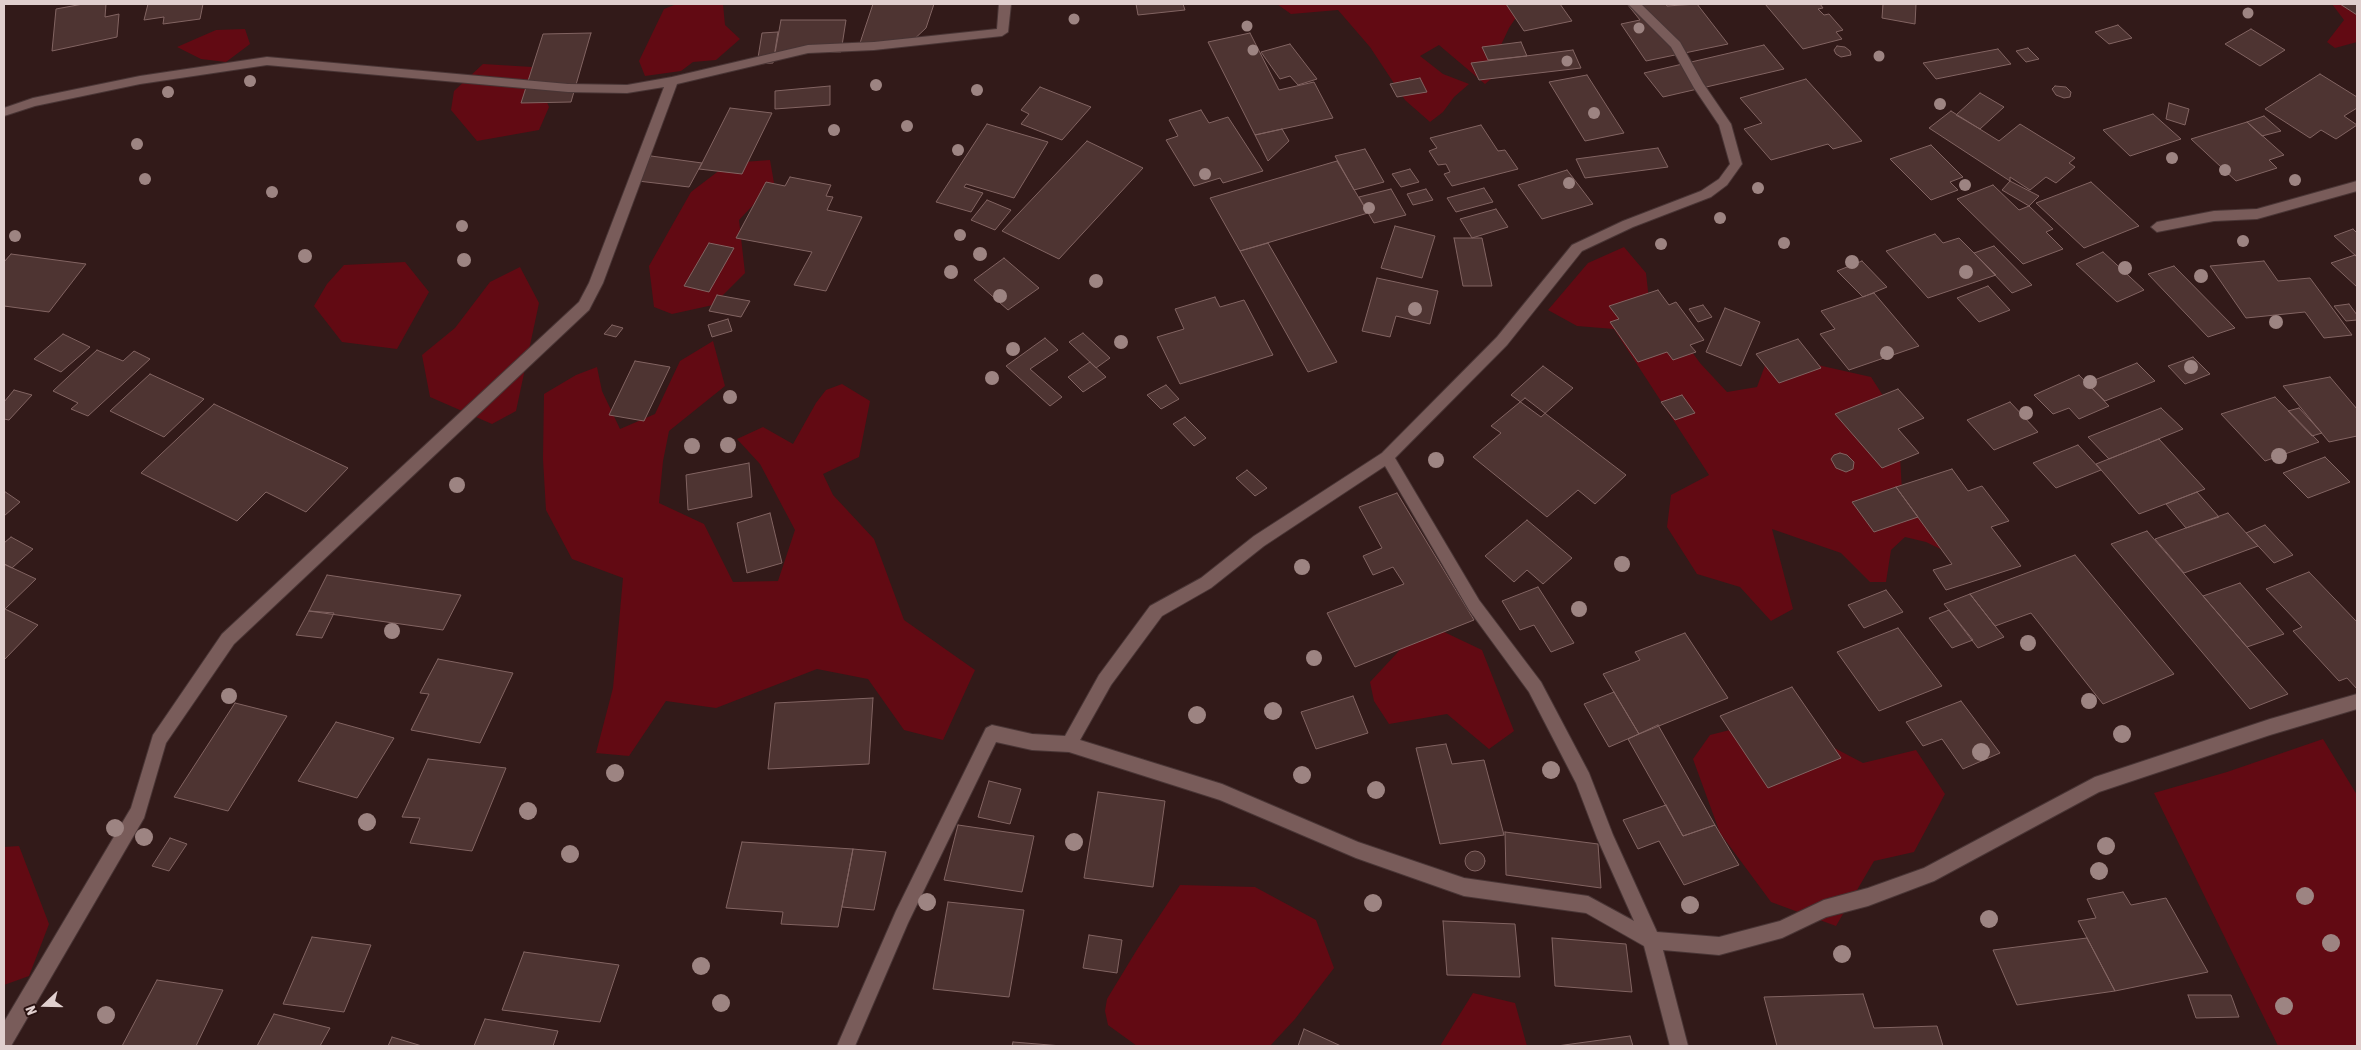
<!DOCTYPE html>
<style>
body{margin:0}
#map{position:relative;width:2361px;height:1050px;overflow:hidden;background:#321a19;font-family:"Asap Condensed",sans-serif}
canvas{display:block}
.frame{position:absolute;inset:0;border:5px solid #e0cfce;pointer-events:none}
.north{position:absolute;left:20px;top:980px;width:50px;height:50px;-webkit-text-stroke:4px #281110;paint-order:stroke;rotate:249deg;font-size:14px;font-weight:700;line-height:20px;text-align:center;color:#e0cfce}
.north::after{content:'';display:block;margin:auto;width:18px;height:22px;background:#e0cfce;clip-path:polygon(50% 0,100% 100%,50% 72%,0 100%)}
</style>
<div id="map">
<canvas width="2361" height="1050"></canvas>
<div class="frame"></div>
<div class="north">N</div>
</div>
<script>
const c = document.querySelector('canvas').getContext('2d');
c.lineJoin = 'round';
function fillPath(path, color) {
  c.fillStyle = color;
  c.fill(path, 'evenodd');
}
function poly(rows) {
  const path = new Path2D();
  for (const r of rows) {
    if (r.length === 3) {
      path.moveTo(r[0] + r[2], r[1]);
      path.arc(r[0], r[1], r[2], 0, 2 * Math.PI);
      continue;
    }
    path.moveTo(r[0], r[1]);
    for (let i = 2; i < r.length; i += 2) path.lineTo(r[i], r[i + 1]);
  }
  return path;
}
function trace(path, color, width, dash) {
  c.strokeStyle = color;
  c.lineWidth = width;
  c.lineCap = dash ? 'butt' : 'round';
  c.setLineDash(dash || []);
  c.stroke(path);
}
fillPath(poly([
 [677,4,723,4,725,25,740,39,716,60,693,62,681,71,645,76,639,61,664,9],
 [1277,4,1545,4,1519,13,1509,28,1501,45,1502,70,1485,84,1439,45,1420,56,1443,74,1469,84,1454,97,1443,112,1430,122,1405,100,1370,47,1338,10,1291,14],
 [2332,4,2357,4,2357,42,2335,48,2327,42,2344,20],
 [245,29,250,44,226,62,201,59,177,47,216,30],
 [483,64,532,67,549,107,539,130,477,141,451,110,454,91],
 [770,160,774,183,739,220,745,273,713,305,672,314,654,307,649,266,691,192,729,163],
 [1624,247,1646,273,1649,300,1671,323,1700,363,1727,392,1757,387,1767,360,1800,361,1871,377,1887,402,1900,455,1902,492,1965,561,1926,542,1905,537,1891,550,1886,582,1870,582,1841,553,1772,529,1793,609,1771,621,1740,587,1697,574,1667,527,1671,495,1709,475,1614,329,1577,326,1548,310,1588,263],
 [405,262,429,292,397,349,342,342,314,306,327,284,344,265],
 [520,267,539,303,516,411,492,424,430,397,422,355,455,328,490,282],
 [713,341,725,386,669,431,663,461,659,503,704,524,733,582,778,581,795,530,760,464,737,439,763,427,793,444,816,403,826,390,842,384,870,401,859,457,823,474,833,495,874,539,904,620,975,670,943,740,904,730,868,679,817,669,716,708,666,701,629,756,596,753,613,688,623,578,572,559,546,510,543,459,544,394,576,375,597,367,602,391,620,429,655,414,680,361],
 [1425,623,1482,650,1514,731,1489,749,1447,714,1389,724,1374,701,1370,682],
 [1777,718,1863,763,1916,750,1945,794,1914,852,1874,861,1836,926,1771,902,1720,833,1693,759,1710,735],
 [2323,739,2357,795,2357,1046,2278,1046,2154,793,2227,772],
 [19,846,49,924,29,976,4,985,4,847],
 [1180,885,1255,887,1316,920,1334,968,1295,1019,1270,1046,1137,1046,1108,1025,1105,1011,1107,999,1138,948],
 [1473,993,1515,1003,1527,1046,1440,1046]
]), '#620a13');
const building = poly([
 [83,4,106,4,105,17,119,14,117,37,52,51,56,9,83,4],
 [148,4,203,4,200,19,163,24,164,17,144,20,148,4],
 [873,4,934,4,926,28,909,44,859,46,873,4],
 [1136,4,1183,4,1185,10,1138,15,1136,4],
 [1506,4,1560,4,1572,21,1524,31,1506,4],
 [1634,4,1666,4,1667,6,1697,4,1728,44,1646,61,1621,24,1640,20,1628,5,1634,4],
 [1765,4,1820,4,1823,8,1818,9,1824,15,1829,14,1843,30,1836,32,1842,39,1803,49,1765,4],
 [1883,4,1916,4,1915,24,1882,18,1883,4],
 [2340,4,2357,4,2357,15,2340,4],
 [781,20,846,20,841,52,775,53,781,20],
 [2118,25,2132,38,2109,44,2095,32,2118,25],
 [2251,29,2285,50,2260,66,2225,44,2251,29],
 [778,32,773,63,757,64,762,33,778,32],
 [591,33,571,102,521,103,543,34,591,33],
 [1250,33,1279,90,1314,82,1333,118,1255,135,1208,42,1250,33],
 [1521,42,1527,56,1488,60,1482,47,1521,42],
 [1290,44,1317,79,1298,85,1290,76,1280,79,1261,52,1290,44],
 [1764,45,1784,69,1663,97,1644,73,1764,45],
 [1837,46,1845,47,1850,51,1851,55,1841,57,1836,54,1834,50,1837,46],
 [2028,48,2039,59,2026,62,2016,51,2028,48],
 [1998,49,2011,64,1936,79,1923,63,1998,49],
 [1573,50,1581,68,1479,80,1471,63,1573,50],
 [2320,74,2357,97,2357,108,2344,116,2357,125,2336,139,2321,130,2310,138,2265,109,2320,74],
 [1587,75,1624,133,1585,141,1549,82,1587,75],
 [1420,78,1427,92,1397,97,1390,84,1420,78],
 [1806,79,1862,141,1833,149,1828,144,1771,160,1744,129,1762,123,1740,98,1806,79],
 [830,86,830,105,775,109,775,91,830,86],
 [2055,86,2066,87,2071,92,2070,97,2064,98,2056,95,2052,89,2055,86],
 [1040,87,1091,107,1062,140,1021,124,1029,114,1021,110,1040,87],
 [1980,93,2004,107,1980,129,1956,115,1980,93],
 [2169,103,2189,109,2185,125,2166,119,2169,103],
 [730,108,772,113,742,174,699,169,730,108],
 [1201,110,1209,123,1228,117,1263,171,1223,183,1220,178,1194,186,1166,140,1178,136,1169,120,1201,110],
 [1951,111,1999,141,2020,124,2075,158,2069,163,2075,167,2056,183,2046,177,2030,190,2010,177,2010,181,1929,128,1951,111],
 [2153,114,2181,139,2130,156,2103,130,2153,114],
 [2264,116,2281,131,2262,136,2247,122,2264,116],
 [2247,122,2284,155,2269,160,2277,168,2236,181,2191,139,2247,122],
 [987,124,1048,142,1014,198,966,184,964,187,983,193,971,212,936,202,987,124],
 [1481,125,1498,151,1505,150,1518,169,1452,186,1444,174,1450,172,1446,164,1438,165,1429,151,1437,148,1430,138,1481,125],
 [1282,129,1289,141,1268,161,1255,135,1282,129],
 [1087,141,1143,168,1059,259,1002,231,1087,141],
 [1931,145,1963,177,1950,182,1958,190,1931,200,1890,159,1931,145],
 [1658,148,1668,167,1585,178,1576,159,1658,148],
 [1365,149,1384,182,1354,190,1335,156,1365,149],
 [651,156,702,163,689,187,638,181,651,156],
 [1337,161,1368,213,1240,251,1210,198,1337,161],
 [1410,169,1419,182,1401,187,1392,174,1410,169],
 [1567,170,1593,204,1542,219,1518,185,1567,170],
 [790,177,831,185,826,196,833,197,827,210,862,217,826,291,794,285,812,252,736,238,766,182,785,186,790,177],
 [2010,181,2039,196,2029,206,2002,190,2010,181],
 [2091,182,2139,226,2084,248,2036,203,2091,182],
 [1993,185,2019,210,2029,206,2053,229,2046,232,2063,249,2023,264,1957,199,1993,185],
 [1484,188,1493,202,1456,212,1447,198,1484,188],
 [1391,189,1406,215,1374,223,1359,197,1391,189],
 [1426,189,1433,200,1413,205,1407,194,1426,189],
 [987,200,1011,210,995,230,971,220,987,200],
 [1496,209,1508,227,1472,238,1460,219,1496,209],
 [1395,226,1435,236,1422,278,1381,268,1395,226],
 [2353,229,2357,233,2357,257,2334,236,2353,229],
 [1935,234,1943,243,1959,238,1996,275,1928,298,1886,251,1935,234],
 [1454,238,1482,238,1492,286,1463,286,1454,238],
 [709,243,734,248,709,292,684,286,709,243],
 [1268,243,1337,362,1308,372,1240,251,1268,243],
 [1994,246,2032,285,2012,293,1974,253,1994,246],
 [2103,252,2144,290,2117,302,2076,264,2103,252],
 [11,254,86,264,49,312,4,306,4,262,11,254],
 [2355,255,2357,257,2357,287,2331,263,2355,255],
 [1004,258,1039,288,1008,310,974,280,1004,258],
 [1862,261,1887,287,1863,297,1837,271,1862,261],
 [2264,261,2278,281,2310,278,2352,335,2324,338,2305,312,2246,318,2210,266,2264,261],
 [2174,266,2235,328,2208,337,2148,274,2174,266],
 [1377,278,1438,291,1430,324,1396,316,1390,337,1362,331,1377,278],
 [1988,286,2010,310,1979,322,1957,298,1988,286],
 [1658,290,1669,305,1676,302,1704,340,1690,345,1696,352,1673,360,1667,352,1638,362,1610,322,1619,319,1609,306,1658,290],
 [1874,293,1919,346,1849,370,1820,334,1835,329,1821,311,1874,293],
 [717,295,750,301,741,317,709,311,717,295],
 [1215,297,1220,307,1244,300,1273,355,1180,384,1157,337,1184,329,1175,309,1215,297],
 [2349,304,2357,315,2357,320,2346,321,2334,306,2349,304],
 [1703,305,1712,317,1698,322,1689,309,1703,305],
 [1725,308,1760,322,1741,366,1706,352,1725,308],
 [728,319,732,331,712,337,708,325,728,319],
 [612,325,623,328,616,337,604,334,612,325],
 [1083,333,1110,358,1096,368,1069,342,1083,333],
 [63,334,90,347,61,372,34,359,63,334],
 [1045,338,1058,350,1030,369,1062,397,1050,406,1006,366,1045,338],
 [1798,339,1821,368,1779,383,1756,354,1798,339],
 [97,350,123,361,134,351,150,359,88,416,71,409,78,403,53,391,97,350],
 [2193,357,2210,374,2185,384,2168,366,2193,357],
 [635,361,670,367,644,421,609,415,635,361],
 [1090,362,1106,377,1083,392,1068,377,1090,362],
 [2137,363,2155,381,2105,401,2087,383,2137,363],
 [1543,366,1573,388,1541,417,1511,395,1543,366],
 [150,374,204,399,164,437,110,411,150,374],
 [2079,375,2109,406,2079,419,2069,408,2053,414,2034,395,2079,375],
 [2330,377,2357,409,2357,436,2329,442,2283,386,2330,377],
 [1166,385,1179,399,1161,409,1147,395,1166,385],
 [1898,389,1924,418,1898,429,1919,453,1882,468,1835,414,1898,389],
 [14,390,32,395,9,420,4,419,4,402,14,390],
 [1682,395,1695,413,1675,420,1661,402,1682,395],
 [2275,397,2319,442,2265,461,2221,414,2275,397],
 [1525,398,1626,475,1595,504,1578,490,1547,517,1473,457,1501,433,1491,426,1525,398],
 [2010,402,2038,432,1994,450,1967,420,2010,402],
 [214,404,348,468,306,512,266,492,237,521,141,473,214,404],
 [2161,408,2183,429,2109,459,2088,437,2161,408],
 [2299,408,2322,433,2312,436,2288,411,2299,408],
 [1185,417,1206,438,1194,446,1173,424,1185,417],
 [2159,439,2205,489,2139,514,2096,464,2159,439],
 [2078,445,2101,470,2056,488,2033,463,2078,445],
 [1840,453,1847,455,1854,462,1853,469,1846,472,1836,468,1831,459,1834,455,1840,453],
 [2325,457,2350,482,2308,498,2283,473,2325,457],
 [749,463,752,497,688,510,686,475,749,463],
 [1952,469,1968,491,1982,486,2009,521,1991,527,2021,566,1946,590,1933,570,1952,564,1896,487,1952,469],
 [1247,470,1267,488,1255,496,1236,478,1247,470],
 [1896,487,1918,517,1874,532,1852,502,1896,487],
 [4,491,20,502,4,516,4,491],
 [2197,492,2219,517,2186,528,2166,504,2197,492],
 [1397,493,1474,620,1355,667,1327,613,1404,584,1393,567,1373,575,1363,556,1382,548,1359,507,1397,493],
 [770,513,782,563,747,573,737,523,770,513],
 [2228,513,2258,546,2184,573,2155,539,2228,513],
 [1527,520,1572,558,1543,584,1527,570,1514,582,1485,556,1527,520],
 [2265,525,2293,555,2274,563,2246,533,2265,525],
 [2147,531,2247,647,2288,694,2250,709,2111,544,2147,531],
 [11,537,33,549,12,568,4,564,4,543,11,537],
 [2075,555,2174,674,2103,704,2031,613,1995,626,1970,594,2075,555],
 [4,564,36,579,5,609,38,625,4,660,4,564],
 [2309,572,2357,622,2357,689,2347,678,2339,681,2293,631,2302,627,2266,589,2309,572],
 [327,575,461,595,443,630,309,611,327,575],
 [2240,583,2284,634,2247,647,2203,596,2240,583],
 [1538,587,1574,643,1551,652,1534,625,1520,630,1502,601,1538,587],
 [1886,590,1903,612,1864,628,1848,605,1886,590],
 [1970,594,1995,626,2004,637,1978,648,1944,604,1970,594],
 [1949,610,1973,640,1952,648,1929,618,1949,610],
 [309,611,334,613,322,638,296,635,309,611],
 [1898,628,1942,686,1879,711,1837,652,1898,628],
 [1685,633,1728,698,1639,734,1603,674,1640,660,1635,652,1685,633],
 [438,659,513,673,480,743,411,730,429,694,420,693,438,659],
 [1792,687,1841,758,1768,788,1720,716,1792,687],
 [1614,692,1639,734,1609,747,1584,704,1614,692],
 [1353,696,1368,733,1316,749,1301,712,1353,696],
 [873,698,869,764,768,769,775,703,873,698],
 [1961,701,2000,753,1963,769,1942,739,1923,746,1906,722,1961,701],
 [235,703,287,716,228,811,174,797,235,703],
 [336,722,394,738,357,798,298,781,336,722],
 [1658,725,1715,825,1683,836,1628,739,1658,725],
 [1446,744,1452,764,1484,760,1504,835,1440,844,1416,748,1446,744],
 [428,759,506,768,472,851,410,843,420,818,402,817,428,759],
 [989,781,1021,789,1010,824,978,817,989,781],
 [1098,792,1165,801,1153,887,1084,878,1098,792],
 [1666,805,1683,836,1715,825,1739,865,1684,885,1659,841,1638,849,1623,820,1666,805],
 [958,825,1034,836,1022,892,944,880,958,825],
 [1505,832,1598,844,1601,888,1506,875,1505,832],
 [170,838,187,844,169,871,152,866,170,838],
 [742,842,853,849,838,927,781,924,783,912,726,908,742,842],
 [853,849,886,852,874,910,842,907,853,849],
 [1475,861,10],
 [2123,892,2131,905,2166,898,2208,972,2115,991,2078,921,2096,918,2087,899,2123,892],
 [948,902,1024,910,1009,997,933,989,948,902],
 [1443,921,1515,924,1520,977,1447,975,1443,921],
 [1089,935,1122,940,1117,973,1083,968,1089,935],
 [312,937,371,945,344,1012,283,1004,312,937],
 [1552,938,1626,944,1632,992,1555,986,1552,938],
 [2087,938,2115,991,2017,1005,1993,950,2087,938],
 [524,952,619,965,600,1022,502,1010,524,952],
 [157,980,223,990,196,1046,122,1046,157,980],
 [1863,994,1874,1028,1937,1026,1943,1046,1777,1046,1764,997,1863,994],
 [2188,995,2231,995,2239,1017,2196,1018,2188,995],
 [274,1014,330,1028,320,1046,257,1046,274,1014],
 [485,1019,558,1031,553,1046,474,1046,485,1019],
 [1304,1029,1341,1046,1298,1046,1304,1029],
 [1630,1036,1633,1046,1557,1046,1630,1036],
 [392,1037,422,1046,388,1046,392,1037],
 [1013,1042,1062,1046,1012,1046,1013,1042]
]);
fillPath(building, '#4e3432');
trace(building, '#826462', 1);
const minor = poly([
 [999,4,1011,4,1008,32,1002,36,874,50,808,53,677,84,603,283,589,310,234,644,166,743,144,818,11,1046,4,1046,4,1022,131,808,153,735,222,634,579,302,589,283,664,87,627,93,568,92,267,65,140,84,35,106,4,116,4,108,33,98,140,76,267,57,568,84,627,85,672,77,808,45,874,42,997,29,999,4],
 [1628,4,1641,4,1680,42,1703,83,1731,124,1742,164,1727,185,1711,197,1633,227,1582,251,1507,345,1395,458,1479,600,1541,682,1589,773,1613,835,1657,932,1719,937,1780,921,1824,900,1868,888,1924,868,2095,777,2270,719,2357,694,2357,709,2270,735,2099,792,1934,881,1868,906,1826,917,1782,938,1719,955,1663,950,1688,1046,1670,1046,1644,946,1586,913,1464,896,1356,858,1220,800,1069,752,1032,750,996,742,908,923,855,1046,837,1046,896,911,986,728,992,725,1032,734,1065,736,1099,675,1150,606,1201,578,1254,536,1382,453,1497,337,1572,245,1623,221,1701,191,1719,179,1730,164,1719,125,1694,88,1671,47,1628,4],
 [1385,466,1469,610,1529,692,1576,783,1597,838,1634,921,1588,896,1464,878,1358,842,1222,784,1080,740,1111,685,1162,616,1211,588,1264,546,1385,466],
 [2357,181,2357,191,2257,219,2214,221,2157,232,2151,227,2157,222,2214,211,2257,209,2357,181]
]);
trace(minor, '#493535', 2);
fillPath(minor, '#795c5a');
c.fillStyle = '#9d8482';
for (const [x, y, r] of [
 [2248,13,5.5],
 [1074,19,5.5],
 [1247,26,5.5],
 [1639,28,5.5],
 [1253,50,5.5],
 [1879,56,5.5],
 [1567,61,5.5],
 [250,81,6],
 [876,85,6],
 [977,90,6],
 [168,92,6],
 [1940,104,6],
 [1594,113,6],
 [907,126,6],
 [834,130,6],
 [137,144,6],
 [958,150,6],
 [2172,158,6],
 [2225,170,6],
 [1205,174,6],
 [145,179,6],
 [2295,180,6],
 [1569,183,6],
 [1965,185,6],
 [1758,188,6],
 [272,192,6],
 [1369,208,6],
 [1720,218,6],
 [462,226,6],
 [960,235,6],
 [15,236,6],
 [2243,241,6],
 [1784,243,6],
 [1661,244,6],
 [980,254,7],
 [305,256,7],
 [464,260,7],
 [1852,262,7],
 [2125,268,7],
 [951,272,7],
 [1966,272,7],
 [2201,276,7],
 [1096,281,7],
 [1000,296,7],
 [1415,309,7],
 [2276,322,7],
 [1121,342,7],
 [1013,349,7],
 [1887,353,7],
 [2191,367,7],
 [992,378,7],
 [2090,382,7],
 [730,397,7],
 [2026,413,7],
 [728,445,8],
 [692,446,8],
 [2279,456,8],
 [1436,460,8],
 [457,485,8],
 [1622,564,8],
 [1302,567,8],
 [1579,609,8],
 [392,631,8],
 [2028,643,8],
 [1314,658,8],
 [229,696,8],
 [2089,701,8],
 [1273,711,9],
 [1197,715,9],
 [2122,734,9],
 [1981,752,9],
 [1551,770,9],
 [615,773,9],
 [1302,775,9],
 [1376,790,9],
 [528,811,9],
 [367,822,9],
 [115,828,9],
 [144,837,9],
 [1074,842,9],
 [2106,846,9],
 [570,854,9],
 [2099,871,9],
 [2305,896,9],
 [927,902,9],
 [1373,903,9],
 [1690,905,9],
 [1989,919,9],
 [2331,943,9],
 [1842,954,9],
 [701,966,9],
 [721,1003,9],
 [2284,1006,9],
 [106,1015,9]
]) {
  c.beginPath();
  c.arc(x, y, r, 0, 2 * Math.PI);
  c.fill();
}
</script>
